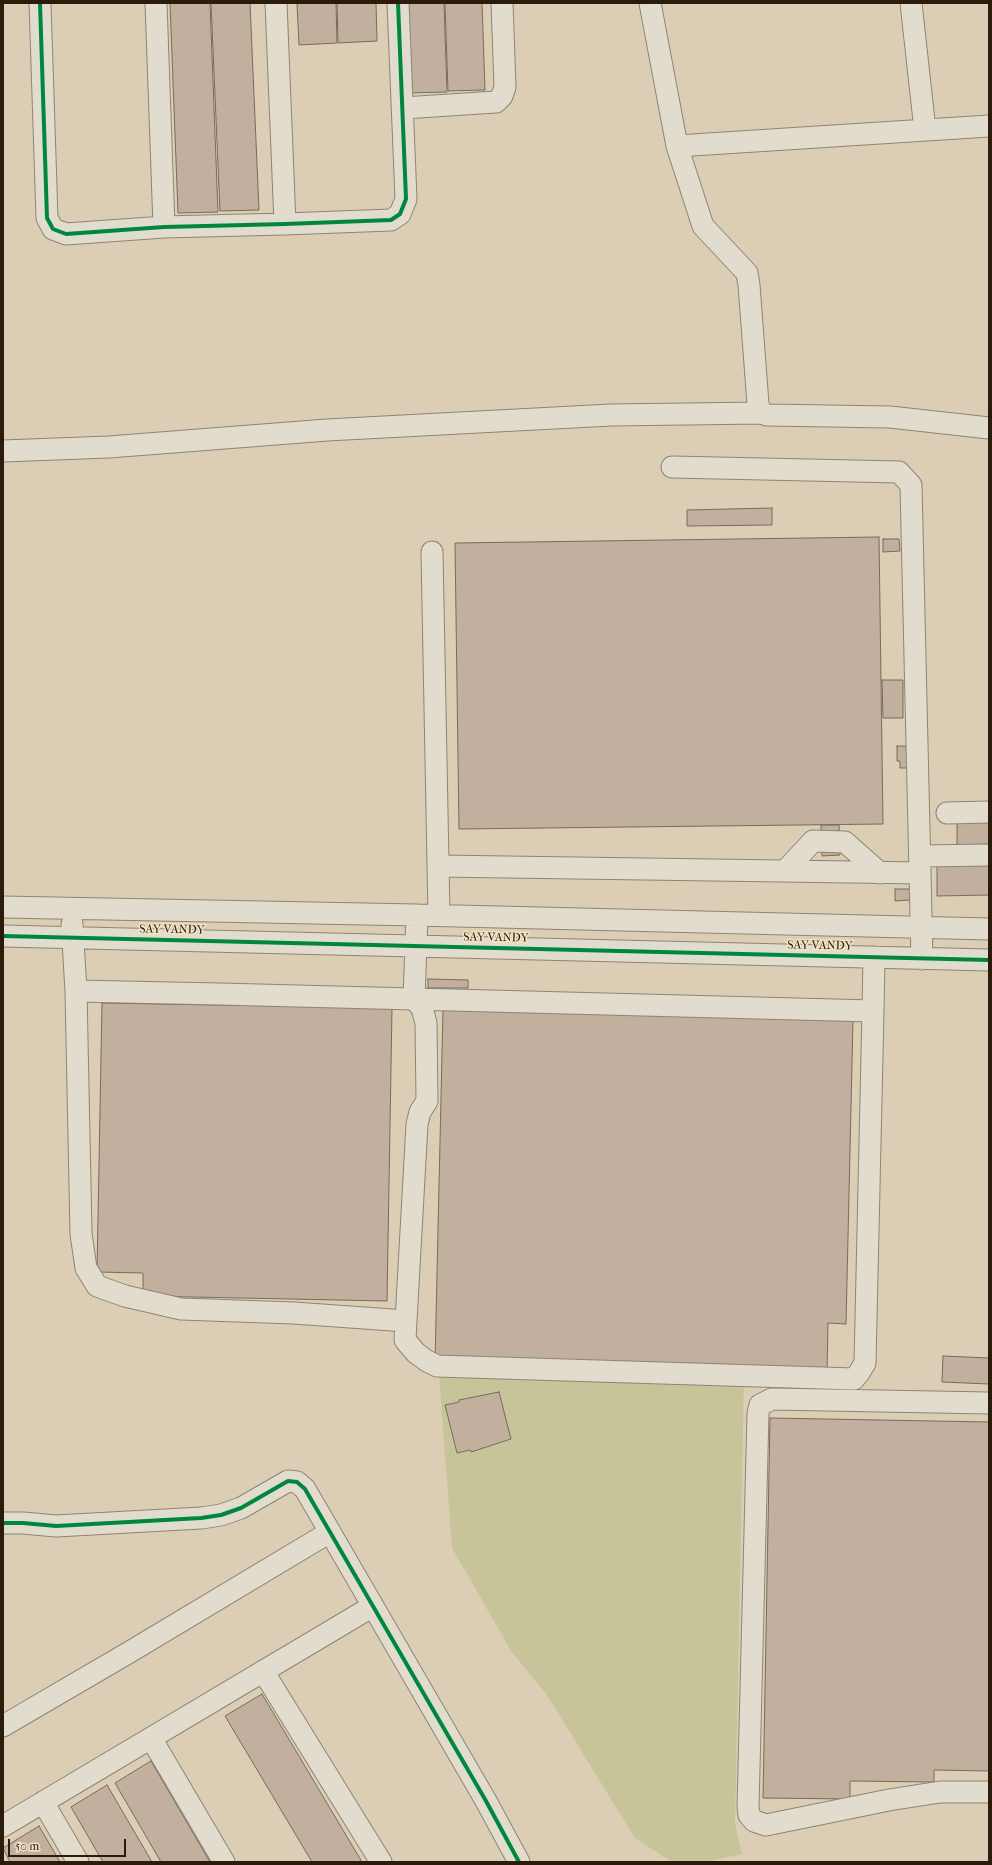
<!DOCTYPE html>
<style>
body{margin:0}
#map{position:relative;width:992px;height:1865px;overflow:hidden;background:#dbceb4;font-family:"IM FELL French Canon",serif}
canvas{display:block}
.frame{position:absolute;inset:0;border:4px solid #2c1a0b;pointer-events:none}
.scale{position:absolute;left:8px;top:1839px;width:118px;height:18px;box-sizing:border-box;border:2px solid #2c1a0b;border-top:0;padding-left:5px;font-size:12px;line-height:14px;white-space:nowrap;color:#2c1a0b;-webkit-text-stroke:3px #f2e3c4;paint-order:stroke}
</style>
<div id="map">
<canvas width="992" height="1865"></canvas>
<div class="frame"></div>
<div class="scale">50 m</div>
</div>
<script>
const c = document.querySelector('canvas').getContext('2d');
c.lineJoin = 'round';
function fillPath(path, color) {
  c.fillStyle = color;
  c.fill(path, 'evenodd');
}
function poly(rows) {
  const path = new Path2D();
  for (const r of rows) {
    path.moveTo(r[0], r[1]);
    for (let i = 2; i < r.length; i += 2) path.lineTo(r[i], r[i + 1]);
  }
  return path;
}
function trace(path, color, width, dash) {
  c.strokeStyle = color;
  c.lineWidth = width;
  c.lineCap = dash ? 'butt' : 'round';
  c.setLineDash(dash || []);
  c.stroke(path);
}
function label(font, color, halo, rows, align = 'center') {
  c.font = font + ' "IM FELL French Canon",serif';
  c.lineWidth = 3;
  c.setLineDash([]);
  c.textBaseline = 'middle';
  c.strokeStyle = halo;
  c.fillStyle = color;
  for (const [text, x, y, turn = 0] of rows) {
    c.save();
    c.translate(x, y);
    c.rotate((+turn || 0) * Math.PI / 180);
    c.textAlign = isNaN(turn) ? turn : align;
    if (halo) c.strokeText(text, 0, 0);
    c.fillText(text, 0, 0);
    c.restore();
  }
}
fillPath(poly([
 [439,1374,744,1381,735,1824,742,1854,704,1862,672,1862,635,1838,547,1695,511,1651,452,1548]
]), '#c8c49a');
const building = poly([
 [170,3,210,3,218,212,178,213,170,3],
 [211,3,250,3,259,210,220,211,211,3],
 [297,3,336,3,337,43,299,45,297,3],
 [337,3,376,3,377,41,338,43,337,3],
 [407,3,444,3,447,92,410,93,407,3],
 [445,3,482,3,485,90,448,91,445,3],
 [772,508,772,525,687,526,687,510,772,508],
 [879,537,883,824,459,829,455,543,879,537],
 [883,539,899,539,900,551,883,552,883,539],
 [882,680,903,680,903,718,883,718,882,680],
 [897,746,908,746,908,768,900,768,900,761,897,761,897,746],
 [989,816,989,844,957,845,957,817,989,816],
 [821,825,839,825,840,855,822,856,821,825],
 [937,860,989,860,989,895,937,896,937,860],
 [895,889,910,889,910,900,895,901,895,889],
 [428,979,468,980,468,988,428,988,428,979],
 [102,1003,392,1008,387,1301,143,1296,143,1273,97,1272,102,1003],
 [443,1010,853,1020,846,1324,828,1323,827,1372,435,1362,443,1010],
 [943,1356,989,1358,989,1384,942,1382,943,1356],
 [499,1392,511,1439,471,1452,470,1450,457,1453,445,1405,459,1402,459,1400,499,1392],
 [770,1418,989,1422,989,1771,934,1770,934,1782,850,1781,850,1799,763,1798,770,1418],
 [262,1694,362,1862,312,1862,225,1716,262,1694],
 [151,1761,210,1862,161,1862,115,1783,151,1761],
 [107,1785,152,1862,103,1862,71,1807,107,1785],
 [39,1826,60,1862,10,1862,3,1848,39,1826]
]);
fillPath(building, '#c2af9e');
trace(building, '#756c5d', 1);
const minor = poly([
 [40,3,47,218,53,229,66,234,164,227,285,224,391,220,400,214,406,199,398,3],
 [156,3,164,227],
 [276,3,285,224],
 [650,3,677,146,703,226,747,273,749,285,758,404,761,413,767,415,890,417,989,428],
 [911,3,925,130],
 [403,108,496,102,502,96,505,87,502,3],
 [677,146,989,126],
 [3,451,109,447,327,430,611,415,761,413],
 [672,467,899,472,911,485,922,959],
 [432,552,439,915],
 [947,813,989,812],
 [920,856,989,855],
 [438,866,920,873],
 [785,871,813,841,845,842,880,873],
 [3,907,417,915,989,929],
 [72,924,76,991,81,1234,86,1268,97,1286,125,1296,181,1309,294,1313,406,1321],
 [3,936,989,960],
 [76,991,220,994,414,999,873,1011,865,1363,859,1373,854,1379,437,1366,427,1361,416,1353,405,1340,406,1321,417,1124,420,1112,427,1101,426,1023,422,1008,414,999,417,915],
 [873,1011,874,957],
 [989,1403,772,1399,760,1405,758,1413,748,1807,749,1815,754,1821,766,1825,889,1800,940,1792,989,1792],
 [3,1523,23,1523,56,1526,201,1518,221,1515,241,1508,288,1481,297,1482,305,1489,486,1801,519,1862],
 [263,1671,381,1862],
 [3,1726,128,1653,330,1532],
 [151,1738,224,1862],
 [43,1802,78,1862],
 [3,1826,373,1606]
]);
trace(minor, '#8d8474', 23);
trace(minor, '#e2dcce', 21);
trace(poly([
 [40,3,47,218,53,229,66,234,164,227,285,224,391,220,400,214,406,199,398,3],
 [3,936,989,960],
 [3,1523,23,1523,56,1526,201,1518,221,1515,241,1508,288,1481,297,1482,305,1489,486,1801,519,1862]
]), '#00873e', 4);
label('12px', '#2c1a0b', '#f2e3c4', [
 ["SAY VANDY",172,930,1],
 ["SAY VANDY",496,938,1],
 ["SAY VANDY",820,946,1]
]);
</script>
